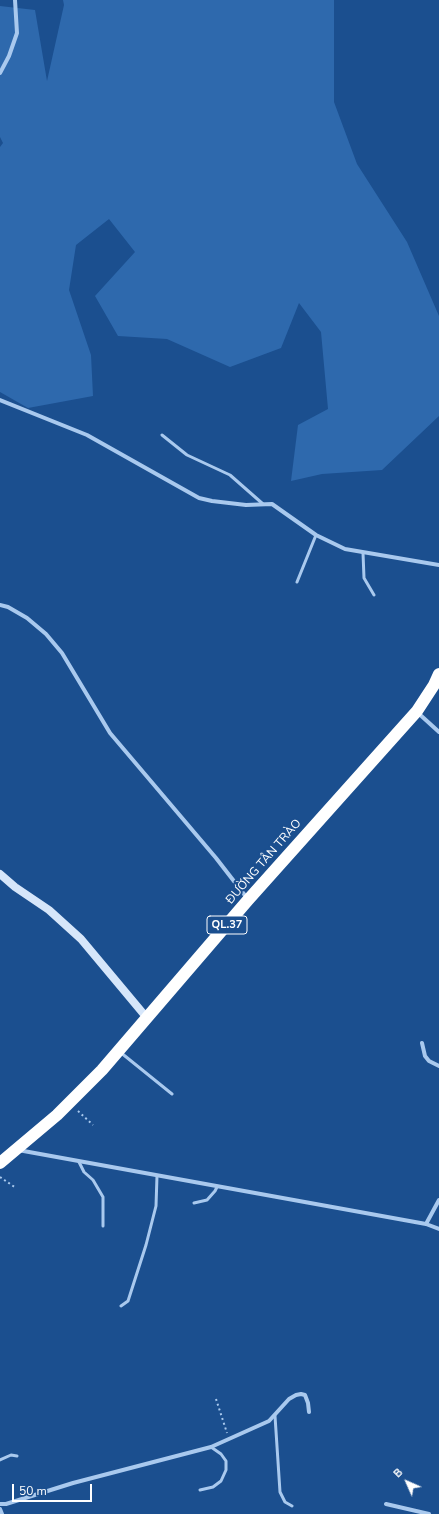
<!DOCTYPE html>
<meta charset="utf-8">
<style>
body{margin:0}
#map{position:relative;width:439px;height:1514px;overflow:hidden;background:#1b4f8f;font-family:"Nunito Sans",sans-serif}
canvas{display:block}
.north{position:absolute;left:387px;top:1462px;width:40px;height:40px;-webkit-text-stroke:3px #1b4f8f;paint-order:stroke;rotate:315deg;font-size:11px;font-weight:700;line-height:16px;text-align:center;color:#fff}
.north::after{content:'';display:block;margin:auto;width:14px;height:18px;background:#fff;clip-path:polygon(50% 0,100% 100%,50% 72%,0 100%)}
.scale{position:absolute;left:12px;top:1484px;width:80px;height:18px;box-sizing:border-box;border:2px solid #fff;border-top:0;padding-left:5px;font-size:12px;line-height:14px;white-space:nowrap;color:#fff;-webkit-text-stroke:3px #1b4f8f;paint-order:stroke}
</style>
<div id="map">
<canvas width="439" height="1514"></canvas>
<div class="north">B</div>
<div class="scale">50 m</div>
</div>
<script>
const c = document.querySelector('canvas').getContext('2d');
c.lineJoin = 'round';
function fillPath(path, color) {
  c.fillStyle = color;
  c.fill(path, 'evenodd');
}
function poly(rows) {
  const path = new Path2D();
  for (const r of rows) {
    path.moveTo(r[0], r[1]);
    for (let i = 2; i < r.length; i += 2) path.lineTo(r[i], r[i + 1]);
  }
  return path;
}
function trace(path, color, width, dash) {
  c.strokeStyle = color;
  c.lineWidth = width;
  c.lineCap = dash ? 'butt' : 'round';
  c.setLineDash(dash || []);
  c.stroke(path);
}
function label(font, color, halo, rows, align = 'center') {
  c.font = font + ' "Nunito Sans",sans-serif';
  c.lineWidth = 4;
  c.setLineDash([]);
  c.textBaseline = 'middle';
  c.strokeStyle = halo;
  c.fillStyle = color;
  for (const [text, x, y, turn = 0] of rows) {
    c.save();
    c.translate(x, y);
    c.rotate((+turn || 0) * Math.PI / 180);
    c.textAlign = isNaN(turn) ? turn : align;
    if (halo) c.strokeText(text, 0, 0);
    c.fillText(text, 0, 0);
    c.restore();
  }
}
fillPath(poly([
 [63,0,334,0,334,102,357,164,407,242,439,316,439,416,382,470,322,474,291,481,298,425,328,409,321,332,299,303,281,348,230,367,167,339,118,336,95,296,135,252,109,219,76,245,69,290,91,355,93,396,28,408,0,392,0,147,3,143,0,137,0,6,35,10,47,81,64,5]
]), '#2e69ad');
trace(poly([
 [78,1111,93,1125],
 [0,1177,16,1188],
 [216,1399,227,1433]
]), '#a9c9ee', 2, [2, 3]);
trace(poly([
 [162,435,187,455,230,475,263,504],
 [363,553,364,578,374,595],
 [297,582,316,535],
 [120,1052,172,1094],
 [79,1162,84,1172,93,1180,103,1197,103,1226],
 [194,1203,207,1200,215,1191,217,1187],
 [121,1306,128,1301,146,1245,156,1206,157,1176],
 [275,1416,280,1492,285,1502,292,1506],
 [0,1460,11,1455,17,1456],
 [200,1490,213,1487,221,1481,226,1470,226,1461,221,1454,211,1447]
]), '#a9c9ee', 3);
trace(poly([
 [0,73,9,56,17,33,15,0],
 [0,400,87,435,199,498,212,501,246,505,272,504,316,535,345,549,439,565],
 [0,605,8,607,27,618,46,634,62,653,110,733,216,858,247,898],
 [417,712,439,732],
 [422,1043,425,1056,429,1061,439,1066],
 [18,1150,426,1224,439,1229],
 [426,1224,439,1200],
 [0,1504,6,1504,73,1483,211,1447,269,1421,289,1399,296,1395,301,1394,305,1395,308,1403,309,1412],
 [386,1504,429,1514],
 [0,1509,2,1514]
]), '#a9c9ee', 4);
trace(poly([
 [0,874,15,887,49,910,81,939,147,1018]
]), '#d6e6fa', 8);
trace(poly([
 [0,1163,57,1115,102,1070,248,900,417,711,434,685,439,674]
]), '#fff', 12);
for (const [x, y, w] of [
 [227,925,40]
]) {
  const box = new Path2D();
  box.roundRect(x - w / 2, y - 9, w, 18, 3);
  c.fillStyle = '#1b4f8f';
  c.fill(box);
  trace(box, '#fff', 1);
}
label('bold 11px', '#fff', null, [
 ["QL.37",227,925]
]);
label('12px', '#fff', '#1b4f8f', [
 ["ĐƯỜNG TÂN TRÀO",264,862,-49]
]);
</script>
